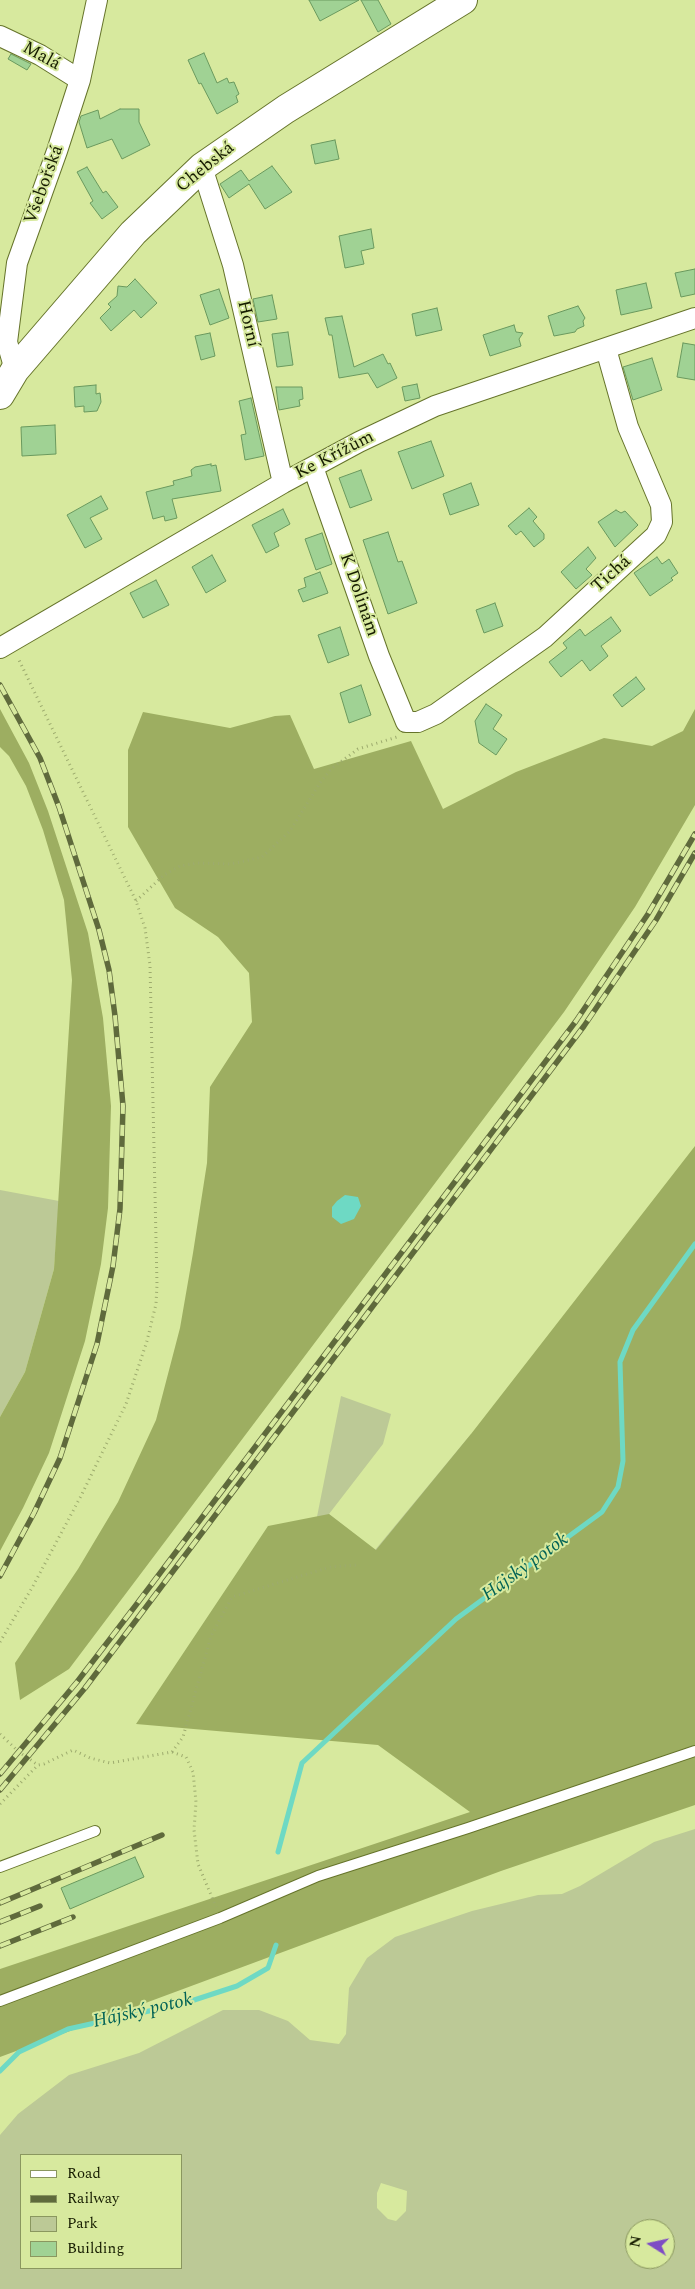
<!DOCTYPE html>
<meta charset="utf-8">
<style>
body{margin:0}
#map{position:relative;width:695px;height:2289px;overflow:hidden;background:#d7e99e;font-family:Spectral,serif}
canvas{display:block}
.legend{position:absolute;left:20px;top:2154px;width:162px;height:115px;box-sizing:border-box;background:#d7e99e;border:1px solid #8a975f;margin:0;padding:6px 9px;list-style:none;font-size:15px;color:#161c00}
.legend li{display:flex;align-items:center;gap:10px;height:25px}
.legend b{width:25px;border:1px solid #8a975f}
.north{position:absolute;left:625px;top:2219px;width:50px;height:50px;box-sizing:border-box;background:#d7e99e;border:1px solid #8a975f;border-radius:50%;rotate:280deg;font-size:14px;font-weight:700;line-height:20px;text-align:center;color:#161c00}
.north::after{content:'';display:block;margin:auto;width:18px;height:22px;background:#7e4cc4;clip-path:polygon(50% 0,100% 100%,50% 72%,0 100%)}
</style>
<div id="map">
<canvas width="695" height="2289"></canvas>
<ul class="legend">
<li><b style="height:6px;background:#fff"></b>Road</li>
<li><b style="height:6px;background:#5f6a3c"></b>Railway</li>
<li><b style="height:14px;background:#bcc996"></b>Park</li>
<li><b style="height:14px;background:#a0d294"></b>Building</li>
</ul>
<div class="north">N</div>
</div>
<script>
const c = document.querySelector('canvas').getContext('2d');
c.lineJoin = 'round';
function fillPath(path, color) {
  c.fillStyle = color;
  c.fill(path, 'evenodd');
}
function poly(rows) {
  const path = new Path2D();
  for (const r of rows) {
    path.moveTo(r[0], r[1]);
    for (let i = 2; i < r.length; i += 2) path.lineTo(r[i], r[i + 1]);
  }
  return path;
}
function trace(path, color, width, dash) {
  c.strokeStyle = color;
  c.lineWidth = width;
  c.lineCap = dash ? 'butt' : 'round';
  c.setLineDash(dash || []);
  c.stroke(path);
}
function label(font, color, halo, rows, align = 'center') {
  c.font = font + ' Spectral,serif';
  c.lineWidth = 4;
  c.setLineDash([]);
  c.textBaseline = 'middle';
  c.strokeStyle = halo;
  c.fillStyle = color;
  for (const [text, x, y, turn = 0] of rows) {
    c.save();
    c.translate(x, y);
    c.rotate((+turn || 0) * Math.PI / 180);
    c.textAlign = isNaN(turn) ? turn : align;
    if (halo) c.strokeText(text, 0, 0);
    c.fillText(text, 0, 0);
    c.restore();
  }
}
fillPath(poly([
 [0,1190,59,1201,54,1269,25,1372,0,1417],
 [341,1396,391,1414,383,1444,329,1514,375,1550,471,1434,452,1557,308,1562],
 [695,1829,695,2289,0,2289,0,2135,18,2114,69,2075,139,2053,223,2010,259,2010,288,2021,310,2040,339,2044,346,2034,349,1988,367,1958,395,1937,472,1911,538,1895,562,1894,580,1886,654,1842],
 [181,2155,181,2268,21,2268,21,2155],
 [381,2183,407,2191,406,2211,396,2221,388,2219,377,2208,377,2193],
 [635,2229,665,2229,665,2259,635,2259]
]), '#bcc996');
fillPath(poly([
 [0,709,29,763,48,811,88,933,103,1018,111,1106,108,1208,101,1264,85,1341,49,1453,23,1508,0,1551,0,1417,25,1372,54,1269,72,980,64,900,43,830,26,786,9,756,0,747],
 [695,709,695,805,635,907,564,1012,69,1669,20,1700,15,1663,78,1569,118,1502,156,1420,180,1328,193,1253,207,1163,210,1087,252,1022,249,973,218,937,175,908,128,827,128,750,143,712,230,728,275,716,290,715,314,769,411,741,443,809,516,772,604,738,652,746,683,731],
 [695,1146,695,1805,501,1871,0,2057,0,1969,470,1812,378,1745,136,1724,268,1526,329,1514,376,1550,471,1434]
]), '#9dae61');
fillPath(poly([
 [345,1195,358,1197,361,1206,354,1219,341,1224,332,1217,332,1207,337,1201]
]), '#6ed9c4');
trace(poly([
 [278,1852,302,1763,456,1619,602,1512,618,1487,623,1461,620,1362,633,1330,695,1244],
 [0,2071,19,2052,68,2029,185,2003,237,1986,268,1968,276,1945]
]), '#6ed9c4', 5);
const building = poly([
 [309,0,359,0,320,21,309,0],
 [361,0,378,0,391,24,378,32,361,0],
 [204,53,217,83,227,78,229,83,234,82,239,94,236,96,238,102,217,114,201,83,199,84,188,60,204,53],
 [11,54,31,64,27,70,8,59,11,54],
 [120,109,139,109,139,122,150,145,122,159,112,139,87,148,79,122,81,116,98,110,100,119,120,109],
 [335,140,339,159,315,164,311,145,335,140],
 [272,166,292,192,265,209,249,184,229,198,220,184,241,170,249,181,272,166],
 [87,167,103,193,106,191,118,207,102,219,90,203,93,201,77,172,87,167],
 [371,229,374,248,361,251,364,264,345,268,339,236,371,229],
 [695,269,695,294,681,297,675,273,695,269],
 [135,279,157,303,141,318,134,310,111,331,100,318,111,307,108,304,117,296,118,286,127,287,135,279],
 [646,283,652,308,621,315,616,290,646,283],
 [219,289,229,318,210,325,200,295,219,289],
 [272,295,277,319,258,322,253,299,272,295],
 [578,306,585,318,583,321,584,326,577,329,575,332,554,336,548,316,578,306],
 [437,308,442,330,416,336,412,314,437,308],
 [342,316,354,367,383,354,388,364,390,363,397,378,377,388,368,373,339,378,332,335,329,335,325,318,342,316],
 [514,325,516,332,523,333,519,339,521,346,490,356,483,335,514,325],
 [288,332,293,365,277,367,272,334,288,332],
 [210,333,215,356,201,360,195,336,210,333],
 [683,343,695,345,695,380,677,377,683,343],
 [652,358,662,390,633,400,623,367,652,358],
 [417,384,420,398,405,401,402,387,417,384],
 [96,385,96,394,100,393,101,402,97,411,84,412,84,406,75,407,74,387,96,385],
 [276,387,302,387,303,399,299,400,300,406,279,410,276,387],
 [251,398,264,456,245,460,241,435,246,434,239,401,251,398],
 [55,425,56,454,22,456,21,427,55,425],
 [431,441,444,476,412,489,398,452,431,441],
 [211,464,211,466,216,465,221,491,172,499,177,518,165,521,164,516,153,519,146,492,174,485,173,481,192,476,191,470,195,467,211,464],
 [361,470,372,500,350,508,339,478,361,470],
 [471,483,479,505,450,515,443,494,471,483],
 [101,496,108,509,90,518,102,539,85,548,67,515,101,496],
 [529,508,537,517,533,521,544,534,544,539,534,547,521,531,516,535,508,526,529,508],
 [283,509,290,524,274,533,279,546,266,553,252,525,283,509],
 [616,510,621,513,625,511,638,525,615,547,598,522,616,510],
 [388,532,398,562,402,561,417,603,388,614,363,540,388,532],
 [322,533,332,564,316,570,305,539,322,533],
 [588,547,596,558,586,569,592,575,576,589,561,572,588,547],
 [212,555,226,581,206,593,192,567,212,555],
 [657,557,662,564,669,559,678,573,671,578,673,580,650,596,634,573,657,557],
 [320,572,328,593,303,602,298,590,306,587,304,578,320,572],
 [156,580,169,605,143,618,130,593,156,580],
 [495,603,503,626,484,633,476,610,495,603],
 [611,617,621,631,601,646,608,656,590,671,582,660,561,677,549,662,567,648,563,643,580,629,585,636,611,617],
 [340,627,349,655,328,663,318,635,340,627],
 [636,677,645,689,622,707,613,695,636,677],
 [361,685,371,715,349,723,340,693,361,685],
 [486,704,502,715,493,729,507,739,496,755,479,743,475,721,486,704],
 [135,1857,144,1877,70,1909,61,1888,135,1857]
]);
fillPath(building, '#a0d294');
trace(building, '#6a995e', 1);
const lane = poly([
 [0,1867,95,1831],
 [0,2001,220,1918,318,1876,468,1828,695,1751]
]);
const street = poly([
 [0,36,40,55,80,80],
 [202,167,233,265,283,483],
 [15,370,7,342,17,263,57,151,80,80,97,0],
 [313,467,379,656,406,722,418,722,436,714,545,637,656,535,662,522,661,505,628,427,606,349],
 [0,648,283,483,359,442,435,406,695,318]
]);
const secondary = poly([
 [0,395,15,370,133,233,202,167,286,109,463,0]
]);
trace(lane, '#66742b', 12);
trace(street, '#66742b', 22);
trace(secondary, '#66742b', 30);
trace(poly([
 [136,901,164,875,180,866,198,863,231,864,262,857,290,831,320,783,331,769,358,749,397,737],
 [0,1642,33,1586,82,1494,126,1404,147,1341,156,1304,157,1285,150,965,145,928,136,901,18,658],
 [0,1734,19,1752,38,1765,44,1764,73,1750,90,1758,110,1763,172,1752,186,1757,193,1772,196,1802,194,1830,198,1864,216,1907],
 [172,1752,183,1737,211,1636,232,1597,330,1567,357,1565],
 [0,1804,38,1765]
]), '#9dab6e', 3, [1, 4]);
trace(lane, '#fff', 10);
trace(street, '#fff', 20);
trace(secondary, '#fff', 28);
const rail = poly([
 [0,685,40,758,59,807,99,930,109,970,115,1016,123,1106,120,1209,113,1266,97,1344,60,1458,34,1513,0,1576],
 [0,1774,77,1682,136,1605,576,1021,648,914,695,834],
 [0,1790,85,1688,584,1026,656,920,695,853],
 [0,1903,162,1835],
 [0,1922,40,1906],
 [0,1946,73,1917]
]);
trace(rail, '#5f6a3c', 5.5);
trace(rail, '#d7e99e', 4, [11]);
label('18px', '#161c00', '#d7e99e', [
 ["Malá",41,57,29],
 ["Chebská",206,168,-39],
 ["Všebořská",45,185,-70],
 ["Horní",247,324,77],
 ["Ke Křížům",335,456,-27],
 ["Tichá",612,575,-42],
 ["K Dolinám",358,595,71]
]);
label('italic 19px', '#036356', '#d7e99e', [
 ["Hájský potok",526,1568,-36],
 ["Hájský potok",143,2012,-13]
]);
</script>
